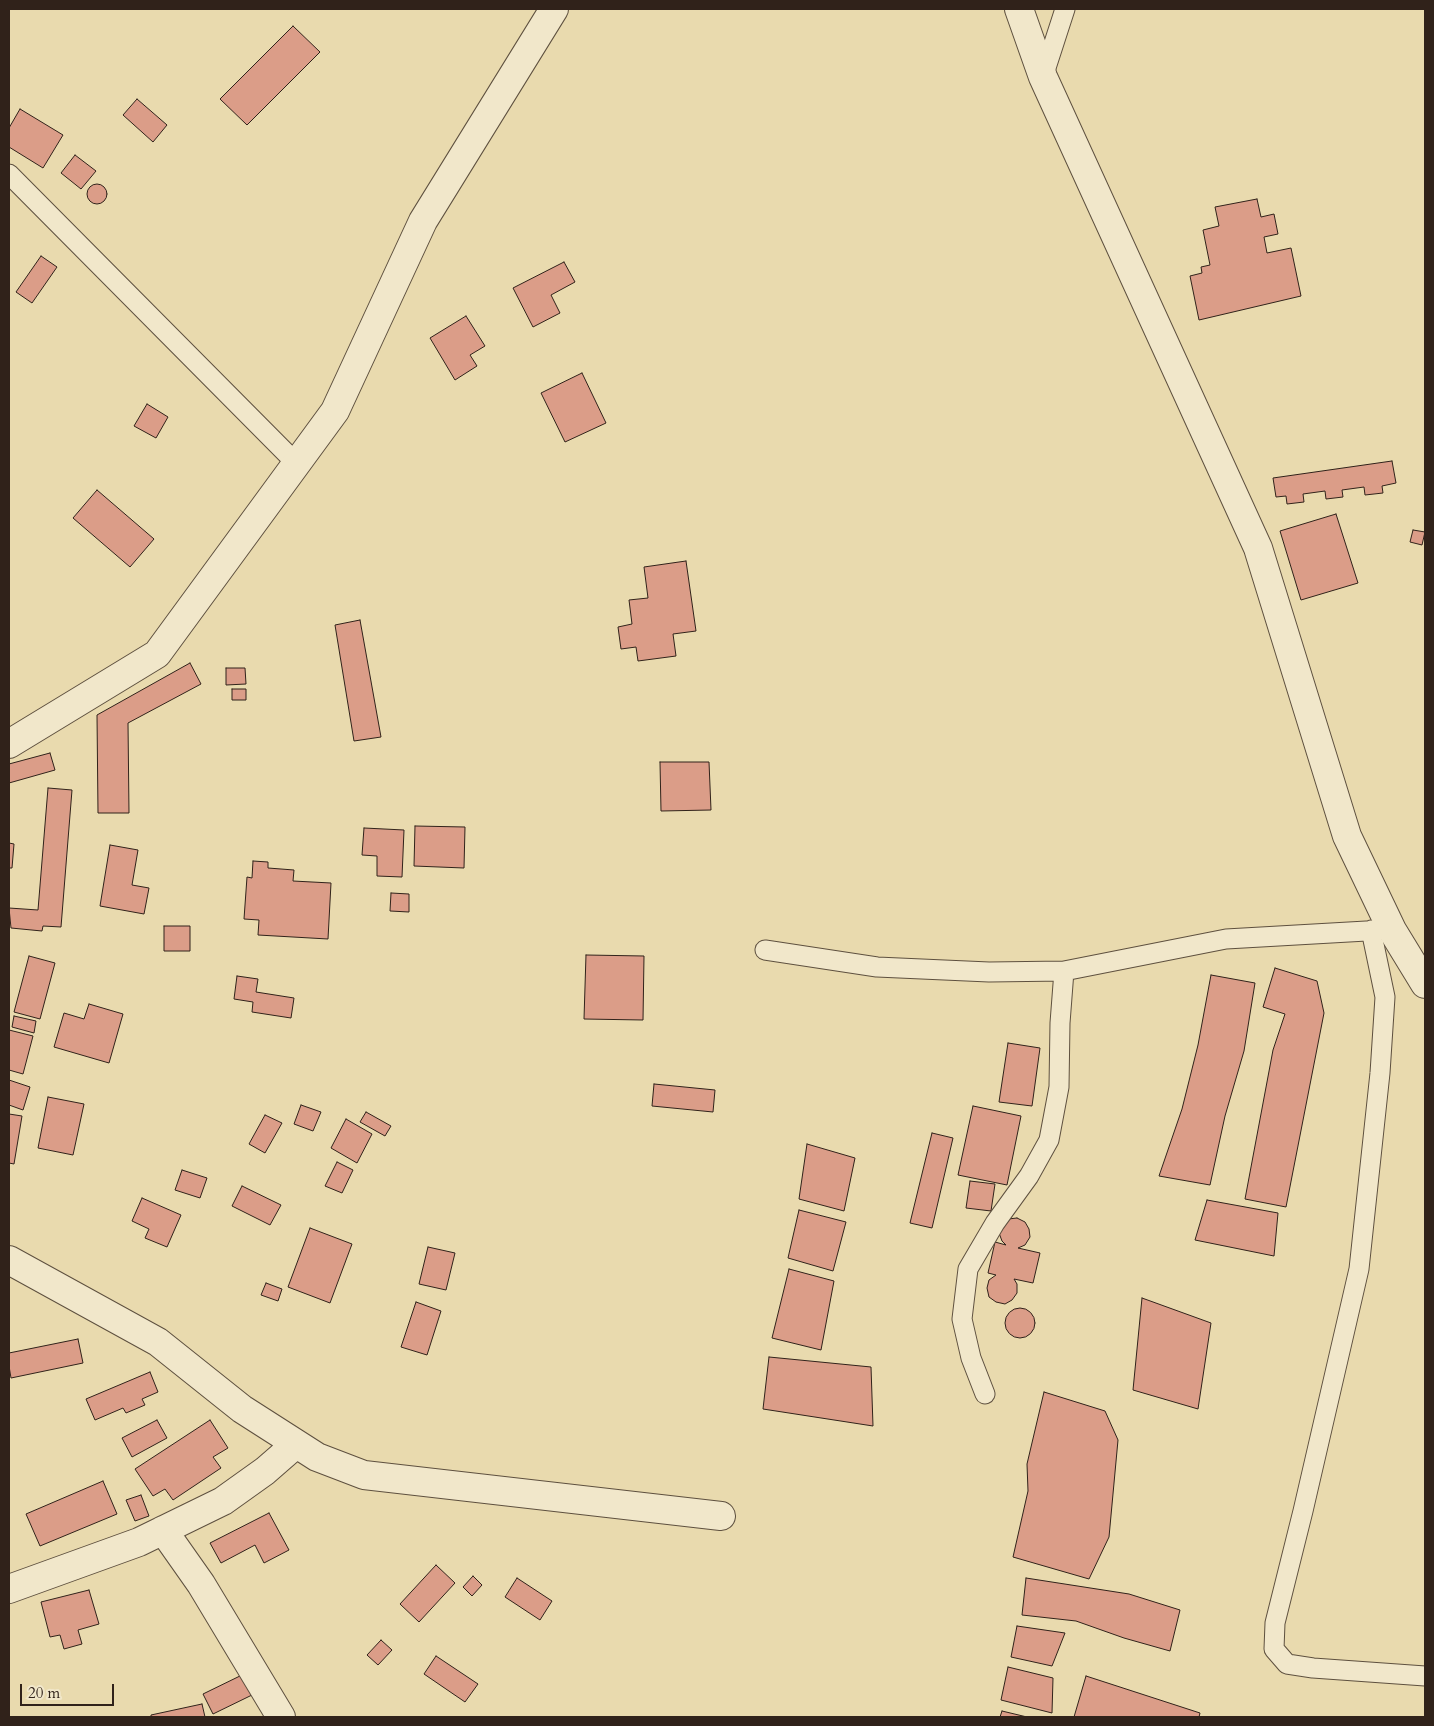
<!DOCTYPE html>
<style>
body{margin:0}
#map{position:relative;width:1434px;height:1726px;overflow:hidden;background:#e9daae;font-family:Cardo,serif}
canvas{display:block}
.frame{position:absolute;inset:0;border:10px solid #30221a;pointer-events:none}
.scale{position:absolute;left:20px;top:1684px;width:94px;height:22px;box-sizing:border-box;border:2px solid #30221a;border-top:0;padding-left:6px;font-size:15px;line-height:18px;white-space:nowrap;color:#30221a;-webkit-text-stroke:4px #f1e7ca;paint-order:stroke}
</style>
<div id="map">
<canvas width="1434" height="1726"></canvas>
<div class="frame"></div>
<div class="scale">20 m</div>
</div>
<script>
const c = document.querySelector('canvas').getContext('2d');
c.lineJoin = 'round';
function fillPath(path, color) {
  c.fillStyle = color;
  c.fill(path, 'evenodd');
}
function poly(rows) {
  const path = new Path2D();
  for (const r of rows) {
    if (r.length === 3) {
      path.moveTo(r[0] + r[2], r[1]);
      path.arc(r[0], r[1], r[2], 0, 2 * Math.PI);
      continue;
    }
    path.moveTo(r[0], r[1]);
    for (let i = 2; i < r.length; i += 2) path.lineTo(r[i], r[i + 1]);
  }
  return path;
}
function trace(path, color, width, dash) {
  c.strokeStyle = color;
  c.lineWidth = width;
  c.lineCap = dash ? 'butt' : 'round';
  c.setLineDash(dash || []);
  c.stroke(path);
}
const building = poly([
 [293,26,320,52,247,125,220,99,293,26],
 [137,99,167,125,153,142,123,115,137,99],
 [20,109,63,135,43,168,9,147,9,128,20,109],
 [75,155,96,171,81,189,61,173,75,155],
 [97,194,10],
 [1257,199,1261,217,1274,214,1278,234,1264,237,1267,253,1291,248,1301,296,1199,320,1190,276,1202,273,1201,267,1210,265,1203,230,1219,226,1215,207,1257,199],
 [41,256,57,267,32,303,16,292,41,256],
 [564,262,575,282,551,295,560,313,533,327,513,288,564,262],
 [466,316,485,346,470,355,477,366,455,380,430,338,466,316],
 [582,373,606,423,565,442,541,393,582,373],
 [147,404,168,417,156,438,134,426,147,404],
 [1392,461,1396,483,1382,486,1383,493,1365,495,1364,487,1342,490,1343,497,1326,499,1325,491,1303,494,1304,502,1287,504,1286,496,1276,497,1273,478,1392,461],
 [97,490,154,539,130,567,73,518,97,490],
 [1336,514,1358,583,1301,600,1280,531,1336,514],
 [1413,530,1425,532,1422,545,1410,542,1413,530],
 [686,561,696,631,673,634,676,656,638,661,636,647,621,649,618,627,632,624,629,600,648,598,644,567,686,561],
 [360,620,381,737,354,741,335,625,360,620],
 [190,663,201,684,128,723,129,813,98,813,97,715,190,663],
 [226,668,245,668,246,684,226,685,226,668],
 [232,689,246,689,246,700,232,700,232,689],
 [50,753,55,770,9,783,9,764,50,753],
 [660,762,709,762,711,810,661,811,660,762],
 [48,788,72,790,61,927,43,926,42,931,11,928,9,908,38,910,48,788],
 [415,826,465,827,464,868,414,866,415,826],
 [364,828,404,830,402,877,377,876,377,856,362,855,364,828],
 [9,843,14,844,12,868,9,868,9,843],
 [110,845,138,850,132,885,149,888,144,914,100,906,110,845],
 [253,861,268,862,268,868,294,870,293,881,331,883,328,939,258,935,259,920,244,919,247,877,252,878,253,861],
 [391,893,409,894,409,912,390,911,391,893],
 [164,926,190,926,190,951,164,951,164,926],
 [586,955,644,956,643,1020,584,1019,586,955],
 [29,956,55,963,40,1019,14,1012,29,956],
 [1275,968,1317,981,1324,1013,1286,1207,1245,1199,1273,1050,1285,1014,1263,1007,1275,968],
 [1211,975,1255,983,1244,1051,1225,1116,1210,1185,1159,1176,1182,1109,1198,1045,1211,975],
 [237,976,258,979,256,992,294,998,291,1018,252,1012,253,1002,234,999,237,976],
 [89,1004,123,1014,109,1063,54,1047,64,1013,84,1019,89,1004],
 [14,1016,36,1021,34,1033,12,1027,14,1016],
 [9,1030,33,1036,23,1074,9,1070,9,1030],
 [1008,1043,1040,1048,1032,1106,999,1102,1008,1043],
 [9,1080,30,1087,23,1110,9,1105,9,1080],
 [654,1084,715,1090,713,1112,652,1106,654,1084],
 [48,1097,84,1104,73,1155,38,1148,48,1097],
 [301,1105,321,1112,313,1131,294,1124,301,1105],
 [973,1106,1021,1116,1007,1185,958,1175,973,1106],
 [366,1112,391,1126,385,1136,360,1122,366,1112],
 [9,1114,22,1116,14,1164,9,1163,9,1114],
 [265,1115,282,1123,265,1153,249,1144,265,1115],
 [346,1119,372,1134,357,1163,331,1148,346,1119],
 [932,1133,953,1138,932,1228,910,1223,932,1133],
 [807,1144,855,1158,844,1211,799,1199,807,1144],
 [337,1162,353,1170,342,1193,325,1186,337,1162],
 [182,1170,207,1178,200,1198,175,1190,182,1170],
 [970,1181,995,1184,991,1211,966,1208,970,1181],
 [242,1186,281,1205,270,1225,232,1206,242,1186],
 [142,1198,181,1215,167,1247,145,1238,149,1229,132,1221,142,1198],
 [1207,1200,1278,1213,1274,1256,1195,1240,1207,1200],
 [799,1210,846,1222,833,1271,788,1258,799,1210],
 [1017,1218,1025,1222,1029,1229,1030,1237,1025,1245,1018,1248,1040,1253,1033,1283,1014,1279,1017,1284,1017,1293,1012,1300,1005,1304,996,1302,989,1297,987,1288,989,1280,996,1275,988,1273,995,1242,1006,1245,1002,1241,999,1233,1008,1219,1017,1218],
 [310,1228,352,1244,330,1303,288,1287,310,1228],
 [428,1247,455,1253,446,1290,419,1284,428,1247],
 [789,1269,834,1281,821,1350,772,1338,789,1269],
 [266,1283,282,1289,278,1301,261,1295,266,1283],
 [1142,1298,1211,1323,1198,1409,1133,1390,1142,1298],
 [416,1302,441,1311,427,1355,401,1347,416,1302],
 [1020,1323,15],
 [78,1339,83,1363,11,1378,9,1366,9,1353,78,1339],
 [769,1357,871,1367,873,1426,763,1409,769,1357],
 [150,1372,158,1392,142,1399,145,1405,126,1413,123,1408,95,1420,86,1399,150,1372],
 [1044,1392,1105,1411,1118,1440,1109,1537,1089,1579,1013,1557,1028,1491,1027,1464,1044,1392],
 [157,1420,167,1438,132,1457,122,1438,157,1420],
 [210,1420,228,1448,213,1457,221,1468,173,1500,165,1489,153,1496,135,1469,210,1420],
 [103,1481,117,1514,40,1546,26,1514,103,1481],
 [141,1495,149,1516,135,1521,126,1500,141,1495],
 [269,1513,289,1550,264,1563,255,1545,221,1563,210,1543,269,1513],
 [436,1565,455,1583,419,1622,400,1604,436,1565],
 [473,1576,482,1585,472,1596,463,1587,473,1576],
 [517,1578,552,1601,540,1620,505,1597,517,1578],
 [1026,1578,1129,1594,1180,1610,1170,1651,1124,1638,1076,1621,1022,1615,1026,1578],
 [89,1590,99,1624,78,1630,82,1644,64,1649,60,1635,50,1637,41,1602,89,1590],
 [1017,1626,1065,1633,1052,1666,1011,1657,1017,1626],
 [381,1640,392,1650,378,1665,367,1655,381,1640],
 [436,1656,478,1684,465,1702,424,1674,436,1656],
 [1008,1667,1053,1678,1052,1713,1001,1700,1008,1667],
 [242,1675,252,1695,213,1714,203,1694,242,1675],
 [1086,1676,1200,1713,1199,1717,1074,1717,1086,1676],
 [202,1704,205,1717,151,1717,151,1715,202,1704],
 [1002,1711,1027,1717,1000,1717,1002,1711]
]);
fillPath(building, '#db9d88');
trace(building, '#30221a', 1);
const service = poly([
 [1043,77,1065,9],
 [9,174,296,463],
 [1371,930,1385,997,1380,1073,1359,1269,1303,1511,1275,1623,1274,1649,1287,1664,1313,1668,1425,1676],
 [765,950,877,967,989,972,1064,971,1226,939,1384,930],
 [985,1394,971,1358,962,1319,968,1269,995,1223,1029,1176,1049,1140,1059,1087,1060,1023,1064,971]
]);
const minor = poly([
 [1019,9,1043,77,1258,548,1347,836,1392,930,1425,984],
 [9,744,157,654,335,411,423,221,554,9],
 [9,1260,158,1342,242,1409,317,1457,364,1475,721,1516],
 [163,1530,201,1584,281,1717],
 [9,1589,139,1542,223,1501,265,1471,296,1444]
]);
trace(service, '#5e503f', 21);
trace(minor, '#5e503f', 30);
trace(service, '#f1e7ca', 19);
trace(minor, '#f1e7ca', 28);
</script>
